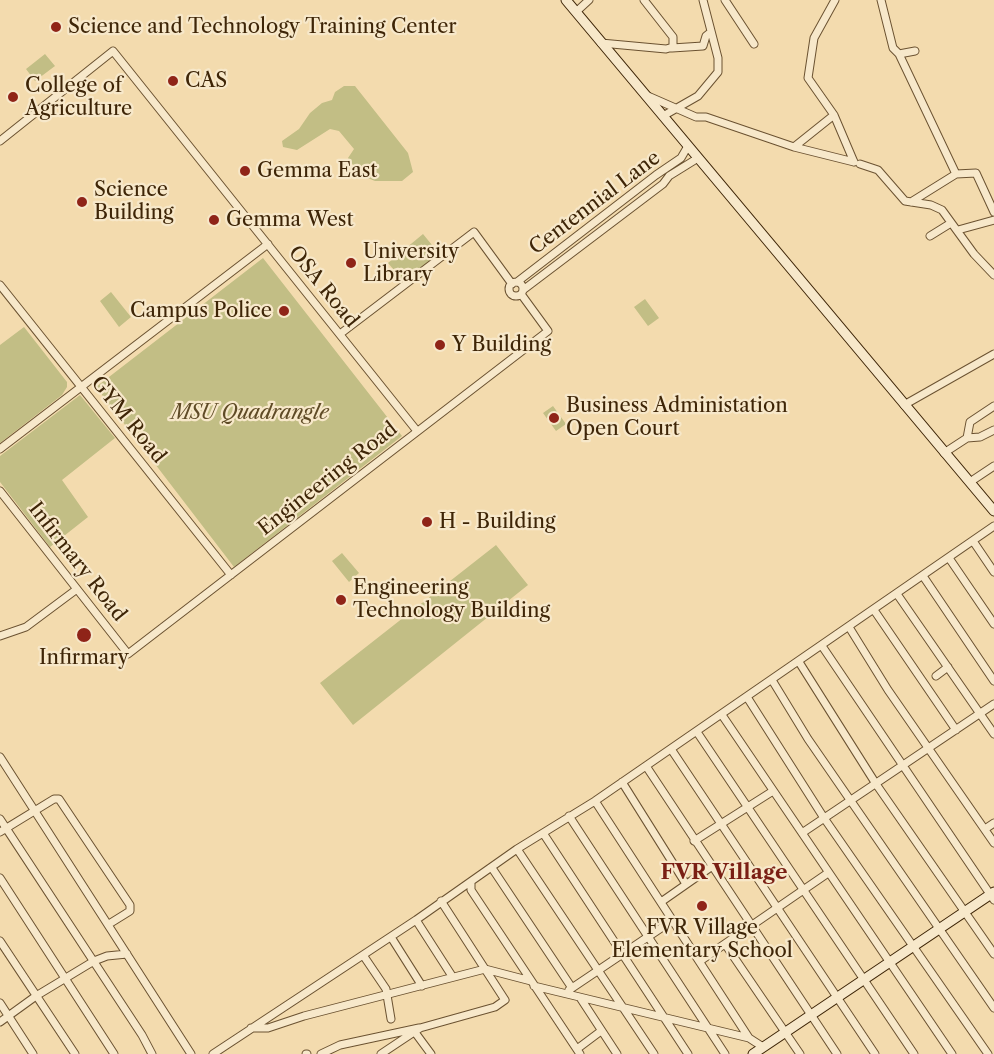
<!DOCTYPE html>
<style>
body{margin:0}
canvas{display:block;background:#f3dbae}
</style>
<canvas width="994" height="1054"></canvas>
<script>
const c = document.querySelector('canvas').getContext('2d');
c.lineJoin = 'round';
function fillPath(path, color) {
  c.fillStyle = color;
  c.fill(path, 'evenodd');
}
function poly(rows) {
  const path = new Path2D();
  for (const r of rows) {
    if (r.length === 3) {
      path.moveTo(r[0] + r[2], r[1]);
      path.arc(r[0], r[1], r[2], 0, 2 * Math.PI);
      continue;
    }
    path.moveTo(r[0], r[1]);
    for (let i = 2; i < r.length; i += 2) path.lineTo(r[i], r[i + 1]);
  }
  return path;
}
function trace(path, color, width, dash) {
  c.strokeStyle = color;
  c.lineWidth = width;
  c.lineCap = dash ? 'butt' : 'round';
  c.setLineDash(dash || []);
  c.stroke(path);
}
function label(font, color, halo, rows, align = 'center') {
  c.font = font + ' "Libre Caslon Text",serif';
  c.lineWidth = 4.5;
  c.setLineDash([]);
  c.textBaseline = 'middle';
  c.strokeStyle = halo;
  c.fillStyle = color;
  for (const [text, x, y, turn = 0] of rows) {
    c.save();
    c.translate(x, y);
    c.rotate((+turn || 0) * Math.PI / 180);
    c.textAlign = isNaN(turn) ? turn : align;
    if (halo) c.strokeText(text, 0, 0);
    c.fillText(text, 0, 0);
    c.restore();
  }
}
fillPath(poly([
 [45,54,55,66,35,81,26,69],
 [344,86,355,86,408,153,413,172,402,181,375,181,360,175,348,158,354,149,339,131,330,129,297,150,283,147,282,141,299,129,310,113,322,103,332,100,335,92],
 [423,234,441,256,405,283,388,263],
 [263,258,402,436,234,567,96,387],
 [111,292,131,317,119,327,100,301],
 [645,299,659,318,648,326,634,307],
 [24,327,67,382,67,387,62,395,0,443,0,345],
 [80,395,115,438,62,480,88,517,50,547,0,482,0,456],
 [553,406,566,424,556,431,543,413],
 [496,545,528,585,353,725,320,683],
 [342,553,359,573,349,582,332,561]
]), '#c2be85');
const street = poly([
 [725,0,754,44],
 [835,0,814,38,808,78,834,115,854,162],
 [881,0,893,48,899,54,915,51],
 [576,12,589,0],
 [601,43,666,49,673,47,673,37,644,0],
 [672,48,703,46,706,36,711,32],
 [899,54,956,174],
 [648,96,696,117,706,117,794,147,834,115],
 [663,116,698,96,718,72,718,58,703,0],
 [0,141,113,51,417,431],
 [794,147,854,162],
 [860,164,878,170,905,201,931,205,942,210,974,254,994,275],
 [956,174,976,173,994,212],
 [911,202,956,174],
 [958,230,994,220],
 [930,236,951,223],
 [517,282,656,175,681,158,688,146],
 [516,289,7],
 [0,285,231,575],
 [523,290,663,184,669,176,698,158],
 [340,334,474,232,512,284],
 [904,405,994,354],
 [967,438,980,437,994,430],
 [0,449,268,244],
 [944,453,967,438,970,422,994,406],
 [970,482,994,466],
 [0,491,128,654,548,331,521,294],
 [973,541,994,572],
 [949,558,994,624],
 [923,576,994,681],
 [897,594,994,734],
 [874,610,956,730],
 [849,627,888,690,994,843],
 [0,636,26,627,77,589],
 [822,646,994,900],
 [799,662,876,784,994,954],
 [936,676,948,667],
 [772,680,808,739,994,1008],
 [747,697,824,818,988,1054],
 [722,715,952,1054],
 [697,732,914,1054],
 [671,749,875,1054],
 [0,757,191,1054],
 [646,766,837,1054],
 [622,782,686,884],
 [595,801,749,1038,763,1047],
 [569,816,725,1054],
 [0,819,142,1035,152,1054],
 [985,829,994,823],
 [0,832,54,799,59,799,130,905,130,911,109,924],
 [543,833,688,1054],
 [802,833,994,704],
 [694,841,773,791],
 [517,849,654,1054],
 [492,868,572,988],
 [0,878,114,1054],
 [471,882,471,890,580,1054],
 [661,902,711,867],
 [416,920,452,976],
 [391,937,422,986],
 [0,941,75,1054],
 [725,944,800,1054],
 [363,955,386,989,391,1019],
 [700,961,828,873],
 [534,986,749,1038],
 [569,990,673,920],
 [581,999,617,1054],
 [0,1003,33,1054],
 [0,1022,36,996,94,961,107,956,127,954],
 [251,1028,268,1028,304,1016,485,969,531,981],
 [414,1031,431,1054],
 [577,1049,601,1031],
 [213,1054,416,920,517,849,595,801,994,526],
 [306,1054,307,1054],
 [321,1054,340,1045,419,1028],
 [381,1054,420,1028,495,1007,505,1000,441,901]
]);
const secondary = poly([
 [566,0,994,511],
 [753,1054,994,892]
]);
trace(street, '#6b5231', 9);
trace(secondary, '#3e2507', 11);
trace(street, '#f7e8ca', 7);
trace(secondary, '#f7e8ca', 9);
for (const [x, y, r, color] of [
 [56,27,6,"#8f2418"],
 [173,81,6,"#8f2418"],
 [13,97,6,"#8f2418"],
 [245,171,6,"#8f2418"],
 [82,202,6,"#8f2418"],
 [214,220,6,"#8f2418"],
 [351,263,6,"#8f2418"],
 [284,311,6,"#8f2418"],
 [440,345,6,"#8f2418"],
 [554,418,6,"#8f2418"],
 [427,522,6,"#8f2418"],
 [341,600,6,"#8f2418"],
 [84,635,8,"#8f2418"],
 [702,906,6,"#8f2418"]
]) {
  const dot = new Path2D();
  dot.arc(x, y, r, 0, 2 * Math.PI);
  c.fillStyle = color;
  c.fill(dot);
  trace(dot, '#f7e8ca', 2);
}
label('20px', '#3e2507', '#f7e8ca', [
 ["Science and Technology Training Center",68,27],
 ["CAS",185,81],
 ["College of",25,86],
 ["Agriculture",25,109],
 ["Gemma East",257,171],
 ["Science",94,190],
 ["Building",94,213],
 ["Gemma West",226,220],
 ["University",363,252],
 ["Library",363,275],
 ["Campus Police",272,311,"right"],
 ["Y Building",452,345],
 ["Business Administation",566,406],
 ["Open Court",566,429],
 ["H - Building",439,522],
 ["Engineering",353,588],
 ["Technology Building",353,611],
 ["Infirmary",84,658,"center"],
 ["FVR Village",702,928,"center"],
 ["Elementary School",702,951,"center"]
], 'left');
label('20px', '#3e2507', '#f7e8ca', [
 ["Centennial Lane",595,203,-37],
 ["OSA Road",323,287,51],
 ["GYM Road",128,420,51],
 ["Engineering Road",328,479,-38],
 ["Infirmary Road",77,562,52]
]);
label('italic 20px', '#5f4b26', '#f7e8ca', [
 ["MSU Quadrangle",250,413]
]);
label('bold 21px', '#7a1f14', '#f7e8ca', [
 ["FVR Village",724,873]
]);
</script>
